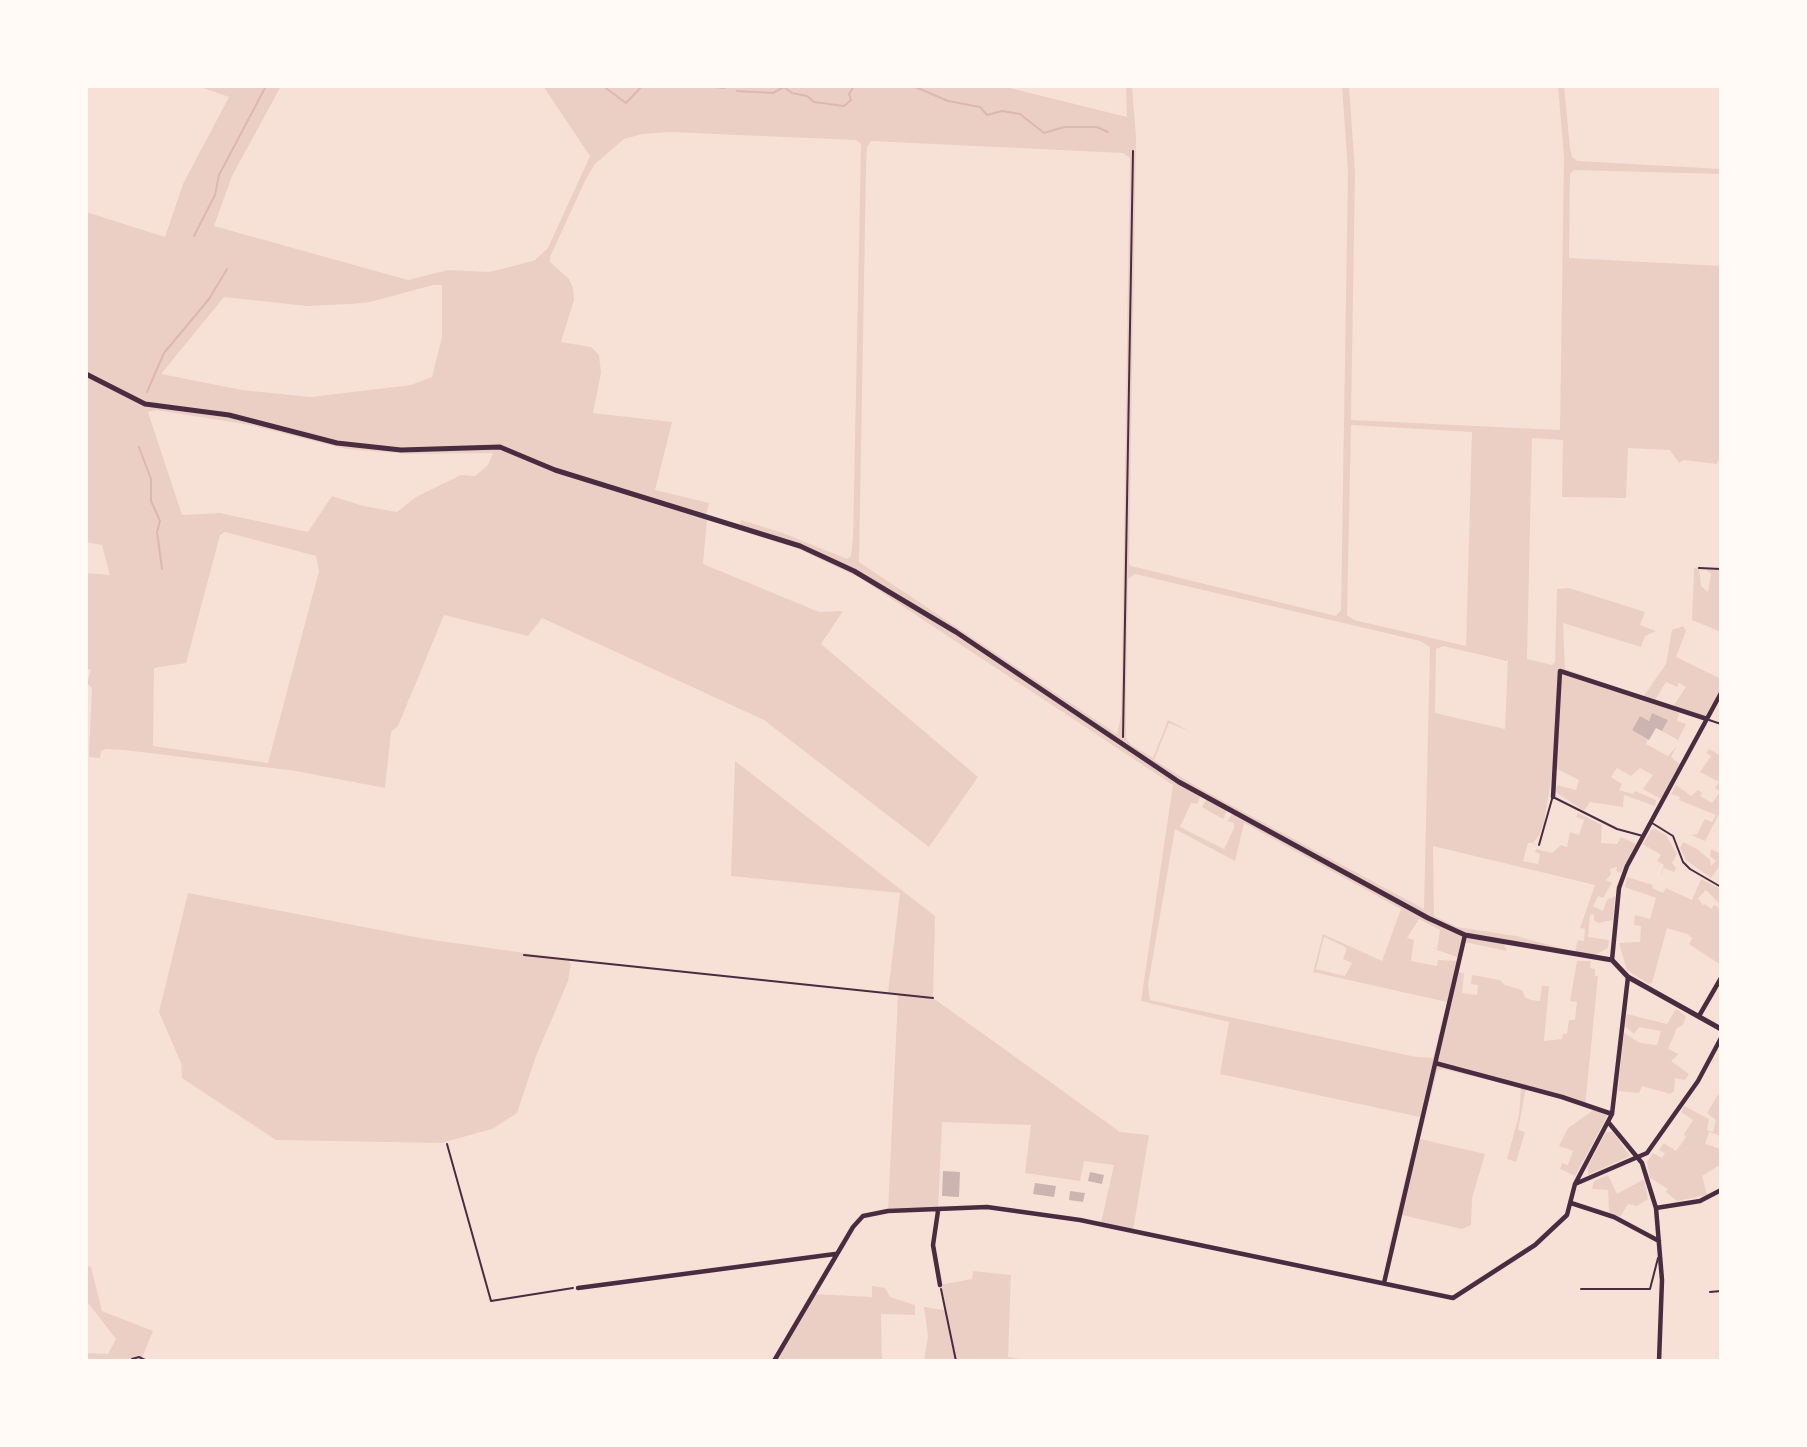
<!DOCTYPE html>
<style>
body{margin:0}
#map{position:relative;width:1807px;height:1447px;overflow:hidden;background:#f7e1d7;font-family:Overpass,sans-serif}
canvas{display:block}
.frame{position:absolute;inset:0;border:88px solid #fffaf5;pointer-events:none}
</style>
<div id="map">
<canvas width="1807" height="1447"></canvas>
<div class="frame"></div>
</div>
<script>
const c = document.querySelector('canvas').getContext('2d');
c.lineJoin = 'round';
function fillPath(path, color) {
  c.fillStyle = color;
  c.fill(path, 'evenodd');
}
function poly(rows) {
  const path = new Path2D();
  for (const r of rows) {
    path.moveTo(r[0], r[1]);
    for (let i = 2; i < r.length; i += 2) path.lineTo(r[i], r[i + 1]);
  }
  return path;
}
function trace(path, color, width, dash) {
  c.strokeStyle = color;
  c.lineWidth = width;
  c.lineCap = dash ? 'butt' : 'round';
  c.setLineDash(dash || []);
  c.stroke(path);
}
fillPath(poly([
 [197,86,281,86,232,176,214,226,408,280,448,270,489,272,510,267,535,260,548,248,590,156,543,86,1002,86,1127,117,1126,86,1132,86,1136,137,1129,563,1131,566,1336,616,1341,610,1348,171,1342,86,1349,86,1355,172,1351,420,1560,430,1564,157,1558,86,1564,86,1570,148,1572,157,1577,161,1721,169,1721,174,1574,170,1570,174,1569,258,1721,266,1721,455,1717,464,1683,460,1679,463,1670,450,1628,448,1626,498,1562,497,1563,440,1532,438,1527,659,1552,665,1555,662,1557,589,1569,588,1645,612,1640,625,1656,631,1645,636,1641,647,1563,623,1565,669,1643,697,1666,664,1672,630,1683,626,1686,631,1676,657,1721,679,1721,691,1707,718,1672,708,1686,687,1679,683,1677,687,1666,682,1655,700,1640,698,1679,713,1677,721,1686,724,1678,740,1662,731,1668,720,1652,713,1649,721,1640,716,1632,730,1648,739,1646,744,1668,756,1677,746,1671,757,1681,765,1663,800,1643,789,1653,775,1640,768,1631,776,1617,768,1611,777,1622,784,1619,790,1633,794,1635,791,1656,800,1655,806,1624,795,1623,807,1590,802,1584,811,1554,791,1557,785,1576,790,1579,780,1553,767,1544,823,1540,834,1533,843,1528,843,1523,861,1538,864,1540,854,1535,852,1536,849,1552,853,1561,845,1567,847,1570,832,1579,835,1584,820,1576,817,1578,813,1602,825,1601,843,1617,844,1621,837,1636,844,1621,873,1616,871,1617,867,1610,869,1611,874,1606,880,1612,883,1603,898,1598,896,1593,906,1603,911,1607,900,1615,896,1613,920,1598,923,1594,920,1594,914,1590,915,1588,937,1609,940,1608,948,1595,955,1503,942,1507,951,1464,942,1460,958,1437,950,1440,930,1419,919,1407,938,1414,940,1411,961,1437,966,1438,960,1457,961,1457,972,1464,973,1462,993,1477,995,1478,985,1471,984,1472,975,1500,980,1505,985,1522,990,1525,997,1531,1000,1540,1001,1542,986,1549,986,1544,1041,1562,1039,1563,1034,1567,1034,1569,1020,1575,1020,1577,1002,1570,1001,1577,961,1591,961,1590,968,1595,969,1595,976,1598,976,1585,1107,1526,1088,1518,1130,1525,1132,1516,1162,1507,1159,1519,1115,1521,1088,1443,1069,1437,1071,1420,1139,1485,1154,1472,1198,1471,1225,1462,1229,1402,1215,1394,1251,1388,1251,1420,1117,1220,1074,1229,1022,1141,1001,1173,785,860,578,799,549,707,520,703,564,819,612,843,611,821,644,978,777,929,847,764,720,542,618,528,636,444,615,398,726,391,732,385,788,296,771,125,750,106,749,101,751,100,758,89,757,92,688,87,683,91,670,86,668,86,573,110,575,102,545,86,542,86,212,165,237,183,184,229,97],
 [669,132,856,140,861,144,853,539,851,556,847,559,783,533,741,520,740,525,706,515,709,503,655,490,672,422,593,413,601,373,599,355,591,347,561,342,574,300,573,288,569,279,550,262,550,257,585,181,595,164,624,139,642,134],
 [871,141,1123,153,1130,158,1121,716,1117,734,859,562,866,168,867,147],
 [433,285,442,285,442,337,432,377,411,385,311,397,242,390,161,374,224,297,307,306,352,304,370,302],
 [156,410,250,425,346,449,410,454,493,453,488,465,475,476,461,475,416,497,397,512,363,506,332,496,308,532,220,513,182,515,148,412],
 [1351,425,1472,432,1466,646,1354,620,1347,615],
 [225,532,316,556,319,571,268,763,153,746,154,668,186,663,220,535],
 [1135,574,1420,641,1430,647,1424,909,1201,789,1154,760,1169,723,1191,732,1168,720,1153,758,1130,744,1126,738,1126,717,1128,579],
 [1443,646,1507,661,1508,657,1505,729,1435,713,1436,649],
 [1201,795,1207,798,1202,807,1223,819,1227,810,1233,813,1227,821,1234,823,1234,828,1224,849,1180,827,1191,803,1197,804],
 [1244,823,1401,909,1382,961,1323,934,1313,972,1447,1002,1433,1058,1416,1057,1150,1000,1148,985,1175,829,1235,861],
 [1433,846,1595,885,1580,928,1585,929,1584,941,1578,940,1575,952,1516,936,1457,927,1434,916],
 [1324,937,1347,948,1343,959,1352,963,1345,976,1316,969],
 [1699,567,1701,586,1708,592,1711,574,1707,571,1708,568,1721,569,1721,632,1692,620,1694,568],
 [1709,749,1721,756,1721,810,1705,841,1691,835,1697,834,1705,819,1712,822,1716,815,1679,800,1680,797,1671,794,1676,785,1691,796,1698,790,1702,793,1700,796,1712,803,1720,792,1715,788,1719,782,1700,772,1711,756,1706,753],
 [735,761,935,916,933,998,1120,1132,1149,1135,1133,1230,1101,1223,1114,1165,1084,1161,1080,1181,1025,1173,1031,1125,942,1122,938,1211,888,1211,898,995,888,993,900,893,731,876],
 [1655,829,1666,835,1677,854,1672,863,1676,868,1674,872,1664,868,1660,878,1664,865,1657,861,1661,855,1643,844,1651,830],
 [1683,842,1697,849,1710,860,1711,866,1716,861,1710,856,1711,849,1721,854,1721,864,1711,878,1686,860,1680,848],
 [1627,877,1653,885,1652,888,1663,893,1666,888,1692,900,1701,879,1721,889,1721,905,1706,890,1698,898,1703,905,1705,904,1711,909,1714,905,1721,908,1721,965,1689,944,1692,938,1687,934,1667,928,1652,983,1649,984,1627,970,1619,943,1640,942,1641,926,1634,925,1635,915,1650,919,1656,898,1625,887],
 [188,893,426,939,567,959,571,964,568,981,536,1056,517,1113,492,1129,441,1143,276,1140,182,1078,181,1063,159,1012],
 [1676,1009,1686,1016,1683,1025,1677,1028,1668,1049,1679,1054,1671,1061,1689,1074,1685,1080,1675,1078,1674,1091,1670,1094,1642,1086,1639,1093,1618,1091,1624,1033,1640,1043,1657,1045,1661,1031,1639,1027,1634,1034,1625,1026,1627,1014,1667,1024],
 [1721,1090,1721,1136,1709,1132,1705,1144,1721,1149,1721,1168,1718,1166,1702,1176,1707,1195,1677,1201,1666,1192,1668,1189,1650,1178,1647,1162,1653,1153,1662,1158,1665,1153,1659,1150,1664,1143,1676,1151,1686,1137,1684,1134,1693,1120,1681,1112,1684,1106,1709,1119,1707,1130,1713,1132,1716,1120,1707,1113],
 [1595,1109,1609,1113,1575,1176,1560,1169,1562,1163,1568,1165,1573,1151,1559,1146,1568,1128],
 [1606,1132,1613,1132,1630,1156,1588,1175,1588,1166],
 [1608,1175,1617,1194,1644,1179,1648,1199,1637,1206,1628,1204,1620,1217,1609,1212,1608,1190,1592,1189,1594,1181],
 [86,1265,91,1267,102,1311,153,1331,142,1358,134,1357,134,1361,86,1361,86,1353,108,1354,116,1339,88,1303],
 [973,1271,1011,1275,1008,1357,1034,1361,924,1361,928,1336,924,1307,944,1310,940,1285,972,1279],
 [872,1286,885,1288,890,1297,915,1305,915,1315,881,1314,882,1361,774,1361,814,1294,872,1297]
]), '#ebcfc5');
trace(poly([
 [603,86,626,103,642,86],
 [664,86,680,86],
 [704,86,725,88],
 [913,86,948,101,980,107,987,115,1002,111,1020,114,1044,133,1064,127,1097,127,1108,132],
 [737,91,773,93,784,87,792,93,807,96,814,102,844,106,851,100,849,94,854,86],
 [194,236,215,195,219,175,266,86],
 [147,392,164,353,209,299,227,269],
 [139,447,151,479,151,501,160,521,157,532,162,569]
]), '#dcb8b0', 2);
fillPath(poly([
 [1652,713,1668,720,1662,731,1656,728,1649,740,1632,730,1640,716,1649,721],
 [943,1171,960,1172,959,1197,942,1196],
 [1090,1172,1104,1175,1102,1184,1088,1181],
 [1035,1183,1056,1186,1054,1197,1033,1194],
 [1070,1191,1085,1193,1083,1202,1069,1200]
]), '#ccb4b1');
trace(poly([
 [1123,737,1133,151],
 [524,955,933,998],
 [447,1144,491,1301,573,1288],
 [941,1289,956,1361]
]), '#4a2c40', 2);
trace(poly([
 [1699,568,1721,569],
 [1709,720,1721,724],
 [1555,798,1617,829,1643,836],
 [1652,823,1673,836,1683,862,1690,869,1721,887],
 [1539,845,1552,799],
 [1581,1289,1650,1289,1658,1258],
 [1710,1292,1721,1291],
 [132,1359,139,1357,147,1361]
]), '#4a2c40', 2);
trace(poly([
 [1553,797,1560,671,1707,719],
 [1612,960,1619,888,1627,866,1721,693],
 [1699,1016,1721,978],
 [1435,1063,1562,1097,1612,1114],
 [1609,1123,1642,1163,1656,1208,1662,1280,1659,1361],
 [1575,1184,1647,1153,1698,1081,1721,1038],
 [1571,1203,1614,1217,1659,1241],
 [1656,1208,1700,1201,1721,1190],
 [938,1211,933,1245,940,1285],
 [1384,1283,1465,935],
 [578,1288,835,1254],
 [774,1361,853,1227,863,1216,888,1211,987,1207,1080,1220,1453,1298,1535,1245,1567,1215,1575,1184,1612,1114,1628,977]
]), '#4a2c40', 4.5);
trace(poly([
 [86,374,145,404,229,415,337,443,401,450,500,447,555,470,800,546,854,571,956,632,1179,782,1428,918,1465,935,1612,960,1628,977,1721,1029]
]), '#4a2c40', 5);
</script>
